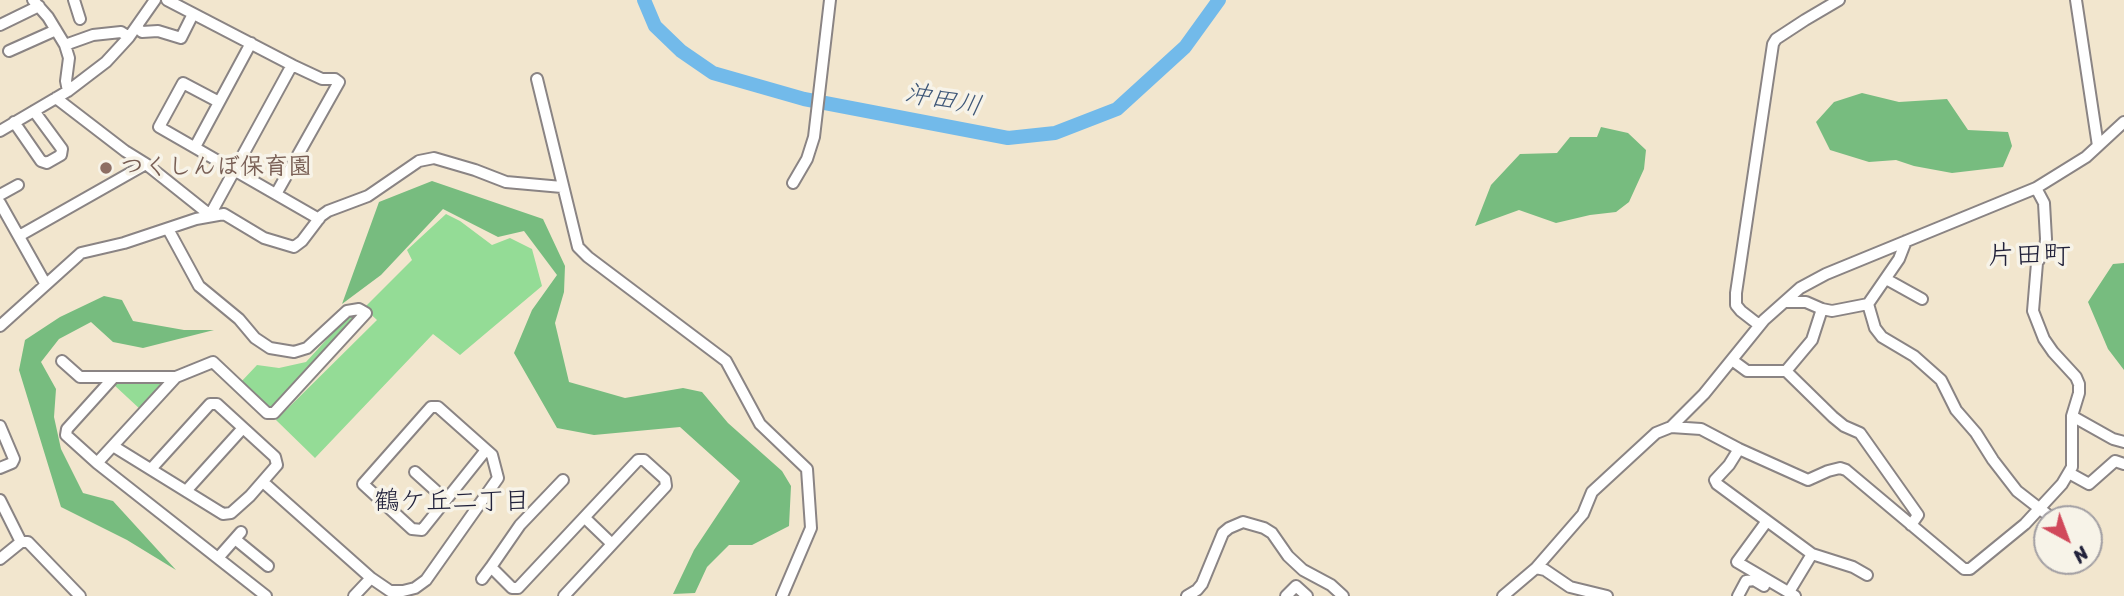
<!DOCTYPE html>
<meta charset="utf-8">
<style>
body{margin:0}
#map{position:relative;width:2124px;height:596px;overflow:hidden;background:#f2e6ce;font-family:Sriracha,sans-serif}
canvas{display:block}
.north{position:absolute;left:2033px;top:505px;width:70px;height:70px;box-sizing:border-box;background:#f7f3e8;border:2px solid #a29fa3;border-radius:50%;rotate:139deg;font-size:19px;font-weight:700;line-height:28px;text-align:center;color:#22223b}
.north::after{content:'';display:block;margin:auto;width:24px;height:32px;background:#d1495b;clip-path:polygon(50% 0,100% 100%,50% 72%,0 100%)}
</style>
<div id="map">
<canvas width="2124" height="596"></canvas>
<div class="north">N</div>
</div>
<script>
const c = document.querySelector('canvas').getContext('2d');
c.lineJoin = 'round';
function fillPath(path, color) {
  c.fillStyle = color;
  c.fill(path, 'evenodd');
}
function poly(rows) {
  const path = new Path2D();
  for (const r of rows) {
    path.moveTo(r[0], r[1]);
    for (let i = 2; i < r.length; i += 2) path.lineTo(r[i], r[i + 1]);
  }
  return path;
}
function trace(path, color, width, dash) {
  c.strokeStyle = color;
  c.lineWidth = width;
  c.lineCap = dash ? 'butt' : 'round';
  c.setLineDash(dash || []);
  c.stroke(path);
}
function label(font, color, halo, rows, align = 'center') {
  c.font = font + ' Sriracha,"Klee One",sans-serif';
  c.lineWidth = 7;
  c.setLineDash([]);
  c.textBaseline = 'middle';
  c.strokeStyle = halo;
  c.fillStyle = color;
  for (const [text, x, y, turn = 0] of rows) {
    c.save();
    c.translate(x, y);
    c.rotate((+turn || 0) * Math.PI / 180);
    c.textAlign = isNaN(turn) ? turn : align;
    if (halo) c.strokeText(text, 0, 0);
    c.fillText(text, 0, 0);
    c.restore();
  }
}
fillPath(poly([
 [446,214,460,221,492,245,510,238,532,249,542,286,460,355,433,334,315,458,276,420,377,320,364,308,412,260,407,250],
 [350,314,361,314,274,409,268,409,240,383,257,365,279,368,306,362],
 [115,381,164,381,165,383,141,410,113,384]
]), '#94dc96');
fillPath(poly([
 [1862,93,1899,102,1947,99,1968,130,2008,132,2012,146,2003,167,1952,173,1914,166,1896,160,1869,162,1830,150,1816,122,1834,102],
 [1601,127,1628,133,1646,150,1644,169,1629,202,1616,212,1590,215,1556,223,1519,210,1475,226,1491,185,1520,154,1557,153,1570,137,1597,137],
 [432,181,543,219,565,266,564,292,555,323,569,382,625,398,683,388,702,392,728,423,782,471,791,486,789,526,752,545,729,545,707,567,695,593,673,594,694,550,740,481,680,427,594,435,557,428,514,353,532,310,557,275,524,231,498,237,443,209,381,275,342,304,379,202],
 [2124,263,2124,370,2108,349,2088,302,2113,264],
 [104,296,122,300,133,321,184,330,214,330,143,348,113,342,91,322,59,339,41,362,56,389,54,417,61,449,83,493,113,501,176,570,127,540,61,507,19,370,25,340,60,317]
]), '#77bc7f');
trace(poly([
 [644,0,655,26,681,51,713,73,804,99,1008,138,1055,133,1117,109,1185,47,1219,0]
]), '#72baea', 14);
const minor = poly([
 [33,0,48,17,65,45,69,58,66,81,68,91],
 [74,0,80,19],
 [167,0,292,65,322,79,335,79,339,82,276,194],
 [2076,0,2098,146],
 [0,25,39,6],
 [136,27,142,32,158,31,181,38,193,14],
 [65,45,93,35,121,32,129,37],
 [9,51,56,30],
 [537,79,578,247,588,257,726,361,760,424,807,469,811,528,782,596],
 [56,98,125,151,146,164,210,215,292,65],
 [219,102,183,83,159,127,319,219],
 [14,122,41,161,47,163,61,155,62,149,34,111],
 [0,131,68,91,106,62,129,37,155,0],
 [195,147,251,43],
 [793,183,807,159,814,137,830,0],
 [0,195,18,185],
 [0,203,45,283],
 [168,229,199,286,239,319,255,338,270,348,294,352,307,348,347,311,359,309,366,313,274,413,267,413,213,362,176,377,114,377,67,429,66,435,97,463,266,596],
 [19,236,146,164],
 [1886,279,1922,299],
 [1785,302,1806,302,1822,309,1832,311,1868,304,1875,328,1882,337,1914,356,1941,380,1956,410,1976,433,1993,460,2017,491,2053,519],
 [1868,304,1899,259,1906,241],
 [1759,325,1741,311,1736,305,1736,293,1773,44,1776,39,1805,20,1839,0],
 [0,326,81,253,124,243,196,219,224,214,264,238,294,247,302,241,321,216,328,211,368,196,419,161,434,158,475,170,506,182,562,187],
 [1732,360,1747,371,1786,371,1833,417,1844,426,1860,433,1918,515,1911,525],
 [62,361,80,377,114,377],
 [1786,371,1812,340,1822,309],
 [2072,416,2113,439,2124,442],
 [0,426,14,459,12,463,0,468],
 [1671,427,1701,429,1739,449,1808,480,1828,471,1840,468,1846,470,1964,569,1970,569,2025,524,2062,484,2072,467,2072,416,2079,393,2079,384,2076,377,2053,352,2044,339,2033,311,2037,263,2045,250,2046,239,2044,203,2036,188],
 [113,446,223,514,231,513,250,496,277,465,275,457,217,404,210,404,151,469],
 [1739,449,1729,465,1715,480,1717,484,1812,554],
 [97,463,176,377],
 [415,472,446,500],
 [2069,473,2089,484,2115,461,2124,464],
 [563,480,520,525,491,567,512,588,518,588,638,460,644,460,665,479,666,486,564,596],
 [263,482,371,578,354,596],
 [186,491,243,428],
 [0,500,21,542],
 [585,518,612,544],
 [1767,521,1737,562,1795,596],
 [235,539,268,566],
 [21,542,28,542,80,596],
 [218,558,241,532],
 [0,559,21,542],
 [1536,568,1545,570,1570,587,1607,596],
 [371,578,390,591,403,591,415,588,426,580,498,478,492,455,438,407,431,407,363,484,412,529,422,530,486,450],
 [482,579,491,567],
 [1789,592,1812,554,1853,567,1867,575],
 [1187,596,1197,590,1202,584,1223,533,1229,528,1243,522,1264,528,1272,533,1288,556,1303,570,1331,585,1343,596],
 [1286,596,1296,586,1307,596],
 [1503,596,1536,568,1583,514,1592,492,1656,433,1671,427,1704,394,1764,320,1800,288,1826,274,2036,188,2086,157,2124,122],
 [1738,596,1746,581,1754,580,1764,586]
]);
trace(minor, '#8a8484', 14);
trace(minor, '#fff', 10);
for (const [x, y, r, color] of [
 [106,168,7,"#8d6e63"]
]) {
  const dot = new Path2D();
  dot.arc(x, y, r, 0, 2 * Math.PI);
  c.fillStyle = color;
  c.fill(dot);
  trace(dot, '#f7f3e8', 2.5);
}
label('bold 24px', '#785e54', '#f7f3e8', [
 ["つくしんぼ保育園",120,168]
], 'left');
label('italic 26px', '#3e5778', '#f7f3e8', [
 ["沖田川",943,101,11]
]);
label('26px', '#22223b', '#f7f3e8', [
 ["鶴ケ丘二丁目",452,502]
]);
label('28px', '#22223b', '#f7f3e8', [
 ["片田町",2029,257]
]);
</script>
